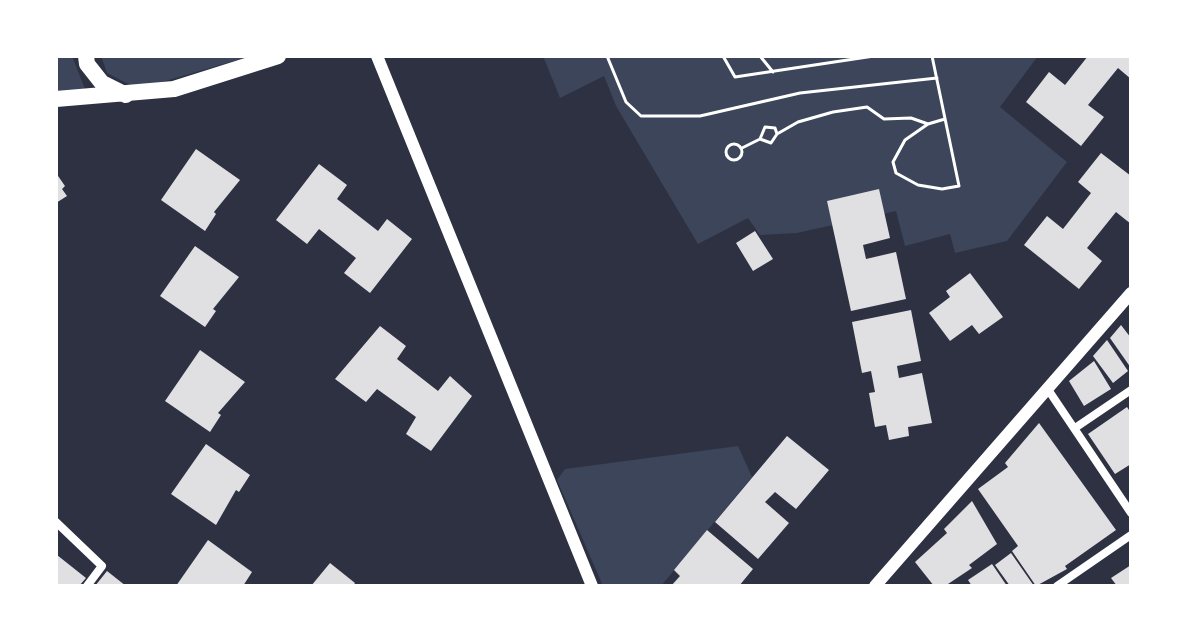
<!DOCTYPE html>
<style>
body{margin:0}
#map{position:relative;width:1187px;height:642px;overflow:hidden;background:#2d3142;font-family:Lato,sans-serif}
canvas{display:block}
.frame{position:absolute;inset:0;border:58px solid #fff;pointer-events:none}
</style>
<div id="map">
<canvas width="1187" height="642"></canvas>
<div class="frame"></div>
</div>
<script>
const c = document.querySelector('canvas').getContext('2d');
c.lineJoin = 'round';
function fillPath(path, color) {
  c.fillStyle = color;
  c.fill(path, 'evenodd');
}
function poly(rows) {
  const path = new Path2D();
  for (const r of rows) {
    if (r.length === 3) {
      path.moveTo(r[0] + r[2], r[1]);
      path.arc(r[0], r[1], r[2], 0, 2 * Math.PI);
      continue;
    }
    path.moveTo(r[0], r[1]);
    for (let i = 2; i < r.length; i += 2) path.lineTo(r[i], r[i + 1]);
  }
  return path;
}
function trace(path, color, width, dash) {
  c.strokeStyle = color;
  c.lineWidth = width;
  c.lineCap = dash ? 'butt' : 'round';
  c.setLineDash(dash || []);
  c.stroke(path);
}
fillPath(poly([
 [56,56,72,56,87,94,56,93],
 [101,56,251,56,138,89,107,73],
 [543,56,1038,56,1000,107,1067,162,1007,241,955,253,950,234,905,246,896,211,797,233,760,235,748,218,698,244,616,106,604,76,560,98],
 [738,446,752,477,661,586,603,586,557,480,565,469]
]), '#3c4559');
fillPath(poly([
 [1088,56,1131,56,1131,79,1118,68,1088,105,1104,117,1081,146,1026,102,1049,72,1065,85],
 [196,149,240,180,214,212,216,214,205,231,161,200],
 [1101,153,1131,176,1131,224,1116,212,1087,248,1102,261,1079,289,1024,245,1047,216,1063,229,1091,193,1078,182],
 [319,164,347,185,337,199,378,231,387,219,412,239,370,293,344,273,356,258,319,229,307,244,276,220],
 [56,173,65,186,62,189,67,196,56,203],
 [879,189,890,238,863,245,866,259,896,252,906,299,851,311,827,201],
 [755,231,773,259,753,271,736,243],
 [195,246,239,277,213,309,216,311,205,327,160,296],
 [970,273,1003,317,979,334,972,325,950,341,929,313,950,297,946,291],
 [911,310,921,361,897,366,899,378,922,373,932,423,908,427,909,436,889,440,886,425,875,427,869,393,875,392,871,371,862,373,852,322],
 [1121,325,1131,338,1131,368,1110,338],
 [380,326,406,346,397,359,438,391,450,376,472,396,431,451,406,434,416,417,377,389,366,402,335,379],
 [1107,340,1128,371,1113,383,1093,356],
 [200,350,245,382,218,413,221,415,210,432,165,401],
 [1094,361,1111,389,1084,406,1069,381],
 [1127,407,1131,413,1131,464,1115,474,1088,434],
 [1039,423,1116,530,1065,566,1067,569,1036,586,1012,551,1018,546,978,489,1008,467,1005,463],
 [787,436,829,470,796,509,775,492,765,502,789,523,758,559,715,522],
 [206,444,250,475,239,492,236,490,216,525,171,494],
 [972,501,997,544,969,565,972,568,945,586,934,586,915,562,947,533,944,529],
 [707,530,753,569,739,586,671,586,680,576,674,570],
 [208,540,252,572,243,586,176,586],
 [1011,553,1034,586,1010,586,995,565],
 [57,555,86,578,79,586,56,586],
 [330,563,355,583,353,586,311,586],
 [992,564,1007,586,972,586,968,580],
 [1131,565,1131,586,1117,586,1111,578],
 [107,571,126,586,95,586]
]), '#e0e0e3');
trace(poly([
 [607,56,626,102,641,116,700,116,800,93,937,78],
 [723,56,735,77,874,56],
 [760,56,773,72],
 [932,56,959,186,942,189,918,185,896,173,893,162,905,140,928,124,945,119],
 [777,134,775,128,765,127,760,139,771,143,777,134,798,122,833,112,867,107,884,119,911,118,928,124],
 [734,152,8],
 [742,148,760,139]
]), '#fff', 3);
trace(poly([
 [1049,391,1131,513],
 [1075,428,1131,390],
 [56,522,102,566,87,586],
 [1057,586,1131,535]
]), '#fff', 8);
trace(poly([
 [377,56,592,586],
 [875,586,1131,293]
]), '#fff', 12);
trace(poly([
 [86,56,87,64,102,83,126,95],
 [56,99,174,89,278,56]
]), '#fff', 16);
</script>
